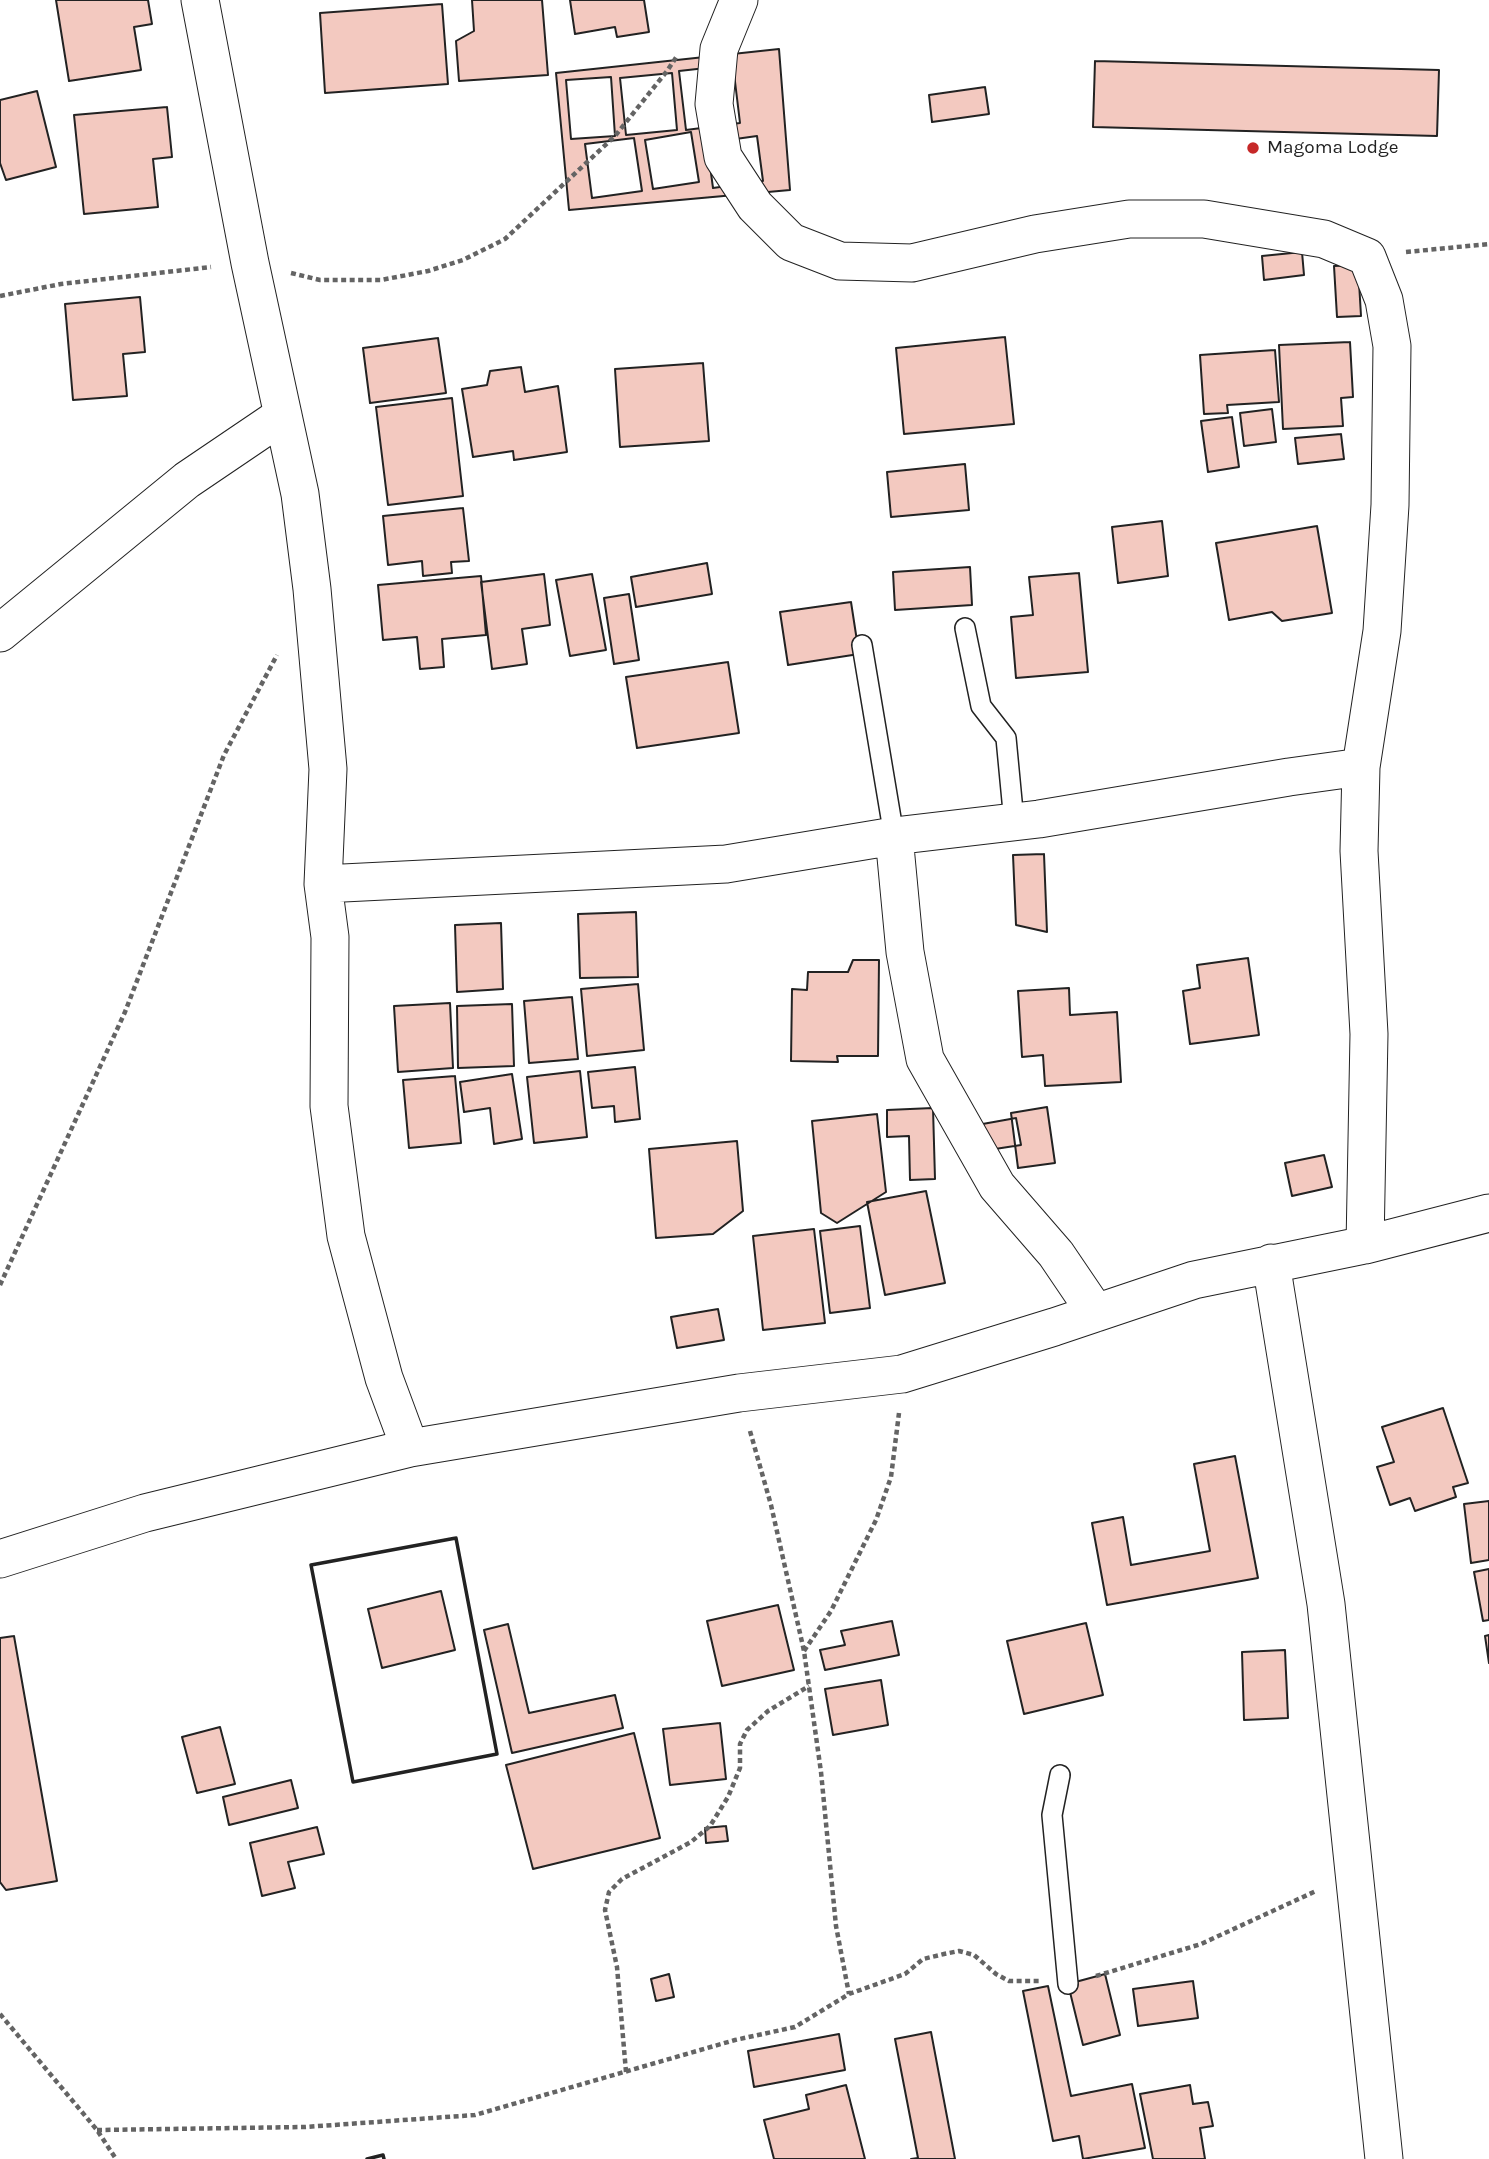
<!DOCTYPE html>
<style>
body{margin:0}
canvas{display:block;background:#fff}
</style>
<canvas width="1489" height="2159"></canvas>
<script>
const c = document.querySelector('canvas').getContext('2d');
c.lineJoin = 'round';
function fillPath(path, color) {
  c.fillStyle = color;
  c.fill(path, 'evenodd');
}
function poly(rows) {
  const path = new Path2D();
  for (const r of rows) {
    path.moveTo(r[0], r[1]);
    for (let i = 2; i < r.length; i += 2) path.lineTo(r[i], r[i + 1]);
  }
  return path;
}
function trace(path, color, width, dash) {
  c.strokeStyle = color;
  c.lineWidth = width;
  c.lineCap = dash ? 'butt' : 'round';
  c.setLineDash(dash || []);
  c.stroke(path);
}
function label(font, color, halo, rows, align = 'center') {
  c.font = font + ' Karla,sans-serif';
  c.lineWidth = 5;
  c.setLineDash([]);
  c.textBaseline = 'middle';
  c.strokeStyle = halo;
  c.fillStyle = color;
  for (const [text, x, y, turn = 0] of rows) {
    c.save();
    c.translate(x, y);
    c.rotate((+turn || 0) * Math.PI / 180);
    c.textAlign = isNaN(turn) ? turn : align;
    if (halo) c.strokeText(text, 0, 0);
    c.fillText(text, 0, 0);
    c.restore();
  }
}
const building = poly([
 [56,0,148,0,152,24,134,27,141,70,69,81,56,0],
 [472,0,542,0,548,75,459,81,456,41,474,31,472,0],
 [570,0,644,0,649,32,617,37,615,27,575,34,570,0],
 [442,4,448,84,325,93,320,13,442,4],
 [779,49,790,190,569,210,556,73,779,49],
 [1095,61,1439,70,1437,136,1093,127,1095,61],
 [733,65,740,123,686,130,679,71,733,65],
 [672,73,677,130,626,135,620,78,672,73],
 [611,77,615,136,571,139,566,80,611,77],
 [985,87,989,114,932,122,929,95,985,87],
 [37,91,56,167,6,180,0,163,0,100,37,91],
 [167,107,172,157,153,159,158,207,84,214,74,115,167,107],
 [691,132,699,182,653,189,645,140,691,132],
 [757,136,763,181,713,188,707,143,757,136],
 [634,138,642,191,592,198,585,144,634,138],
 [1302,252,1304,275,1264,280,1262,256,1302,252],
 [1358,265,1361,316,1337,317,1334,266,1358,265],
 [140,297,145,352,123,354,127,396,73,400,65,304,140,297],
 [1005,337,1014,424,904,434,896,348,1005,337],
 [438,338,446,393,370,403,363,348,438,338],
 [1350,342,1353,397,1341,398,1343,426,1283,429,1279,345,1350,342],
 [1275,350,1279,402,1227,405,1228,413,1204,414,1200,355,1275,350],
 [703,363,709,441,620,447,615,369,703,363],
 [521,367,525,392,558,386,567,452,514,460,513,451,473,457,462,389,487,385,490,371,521,367],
 [452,398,463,496,388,505,376,407,452,398],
 [1272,409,1276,442,1244,446,1240,413,1272,409],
 [1232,417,1239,467,1208,472,1201,421,1232,417],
 [1341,434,1344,459,1298,464,1295,438,1341,434],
 [965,464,969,510,891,517,887,472,965,464],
 [463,508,469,561,451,562,452,573,423,576,422,561,388,565,383,516,463,508],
 [1162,521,1168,576,1118,583,1112,527,1162,521],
 [1317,526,1332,613,1282,621,1272,612,1229,620,1216,543,1317,526],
 [707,563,712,594,636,607,631,577,707,563],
 [970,567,972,605,895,610,893,572,970,567],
 [1079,573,1088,672,1016,678,1011,617,1033,615,1029,577,1079,573],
 [544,574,550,625,522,629,527,664,492,669,481,582,544,574],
 [592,574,606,650,570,656,556,580,592,574],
 [481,576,486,635,442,639,444,667,420,669,417,637,383,640,378,585,481,576],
 [629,594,639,660,614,664,604,598,629,594],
 [851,602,859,654,788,665,780,612,851,602],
 [728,662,739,733,637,748,626,677,728,662],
 [1044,854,1047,932,1016,925,1013,855,1044,854],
 [636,912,638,977,580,978,578,914,636,912],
 [501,923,503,989,457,992,455,925,501,923],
 [1248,958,1259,1035,1190,1044,1183,991,1200,988,1197,965,1248,958],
 [853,960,879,960,878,1056,837,1056,838,1062,791,1061,792,989,807,990,808,972,848,972,853,960],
 [638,984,644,1050,587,1056,581,989,638,984],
 [1069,988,1070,1015,1117,1012,1121,1082,1045,1086,1043,1055,1022,1057,1018,991,1069,988],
 [572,997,578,1059,529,1063,524,1001,572,997],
 [450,1003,453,1068,398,1072,394,1006,450,1003],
 [512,1004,514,1066,458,1068,457,1006,512,1004],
 [635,1067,640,1119,615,1122,614,1106,592,1108,588,1072,635,1067],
 [580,1071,587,1137,534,1143,527,1077,580,1071],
 [512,1074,522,1139,494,1144,490,1108,464,1112,460,1082,512,1074],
 [455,1076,461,1143,409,1148,403,1080,455,1076],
 [1047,1107,1055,1163,1018,1168,1011,1113,1047,1107],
 [933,1108,935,1179,910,1180,909,1136,887,1137,887,1110,933,1108],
 [877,1114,886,1192,837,1223,821,1213,812,1121,877,1114],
 [1016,1118,1021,1145,982,1151,977,1125,1016,1118],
 [737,1141,743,1211,713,1234,656,1238,649,1149,737,1141],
 [1324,1155,1332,1187,1292,1196,1285,1163,1324,1155],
 [926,1191,945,1283,885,1295,867,1202,926,1191],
 [860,1226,870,1308,830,1313,820,1231,860,1226],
 [814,1229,825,1323,763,1330,753,1236,814,1229],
 [718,1309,724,1340,677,1348,671,1317,718,1309],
 [1443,1408,1468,1483,1453,1487,1456,1497,1415,1511,1410,1498,1390,1505,1377,1467,1394,1462,1382,1427,1443,1408],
 [1235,1456,1258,1578,1107,1605,1092,1523,1123,1517,1131,1565,1210,1551,1194,1464,1235,1456],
 [1489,1501,1489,1560,1471,1563,1464,1504,1489,1501],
 [1489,1569,1489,1620,1483,1621,1474,1572,1489,1569],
 [441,1591,455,1650,382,1668,368,1609,441,1591],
 [778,1605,794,1670,722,1686,707,1621,778,1605],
 [892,1621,899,1655,825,1670,820,1650,845,1645,841,1631,892,1621],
 [1086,1623,1103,1695,1024,1714,1007,1641,1086,1623],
 [508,1624,529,1713,615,1695,623,1728,512,1753,484,1630,508,1624],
 [1489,1635,1489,1663,1485,1636,1489,1635],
 [14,1636,57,1881,6,1890,0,1882,0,1638,14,1636],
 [1285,1650,1288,1718,1244,1720,1242,1652,1285,1650],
 [881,1680,888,1725,833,1735,825,1689,881,1680],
 [720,1723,726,1779,670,1785,663,1729,720,1723],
 [220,1727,235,1784,197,1793,182,1737,220,1727],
 [634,1733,660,1838,533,1869,506,1765,634,1733],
 [291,1780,298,1808,229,1825,223,1797,291,1780],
 [726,1826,728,1841,706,1843,705,1828,726,1826],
 [317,1827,324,1854,288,1862,295,1888,262,1896,250,1843,317,1827],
 [669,1974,674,1997,656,2001,651,1979,669,1974],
 [1105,1974,1120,2035,1083,2045,1068,1984,1105,1974],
 [1193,1981,1198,2018,1138,2026,1133,1989,1193,1981],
 [1048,1986,1071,2096,1132,2084,1145,2148,1083,2159,1079,2136,1053,2141,1023,1991,1048,1986],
 [931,2032,955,2159,911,2159,918,2158,895,2039,931,2032],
 [839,2034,845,2070,754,2087,748,2051,839,2034],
 [846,2085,865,2159,774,2159,764,2120,809,2109,806,2095,846,2085],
 [1190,2085,1193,2104,1208,2102,1213,2126,1200,2128,1205,2159,1153,2159,1140,2094,1190,2085]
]);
fillPath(building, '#f3c9c0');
trace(building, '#222', 2);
const lane = poly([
 [965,628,981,706,1006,738,1014,822],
 [862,645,894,836],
 [1060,1775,1052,1815,1068,1984]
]);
const street = poly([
 [200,0,250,263,300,494,312,589,328,769,323,884,330,937,329,1106,346,1236,384,1378,410,1448],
 [739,0,719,49,714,104,723,157,755,206,791,242,840,261,912,263,1035,234,1129,219,1204,219,1324,239,1367,257,1384,300,1392,346,1390,505,1382,631,1361,767,1359,851,1369,1034,1365,1245],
 [0,633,187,480,283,415],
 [894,836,905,952,925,1059,997,1186,1056,1254,1096,1313],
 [323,884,726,864,894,836,1039,819,1289,777,1361,767],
 [1271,1263,1326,1604,1384,2159],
 [0,1559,145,1513,410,1448,739,1393,902,1374,1054,1327,1194,1280,1365,1245,1489,1213]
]);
trace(lane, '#222', 22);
trace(street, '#222', 39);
trace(poly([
 [1406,252,1489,244],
 [291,273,320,280,381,280,428,271,463,260,505,239,615,136,667,71,677,56],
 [0,296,61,284,211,267],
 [0,1285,125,1012,224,755,277,655],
 [750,1431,771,1505,804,1651,821,1772,836,1926,849,1994],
 [804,1651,831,1611,876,1520,891,1477,899,1413],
 [1096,1976,1201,1944,1316,1891],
 [0,2014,97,2130,116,2159],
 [626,2072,617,1967,605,1910,609,1892,622,1879,691,1842,710,1826,728,1797,740,1768,740,1744,747,1730,768,1711,809,1686],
 [97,2130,305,2127,475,2115,735,2040,795,2027,849,1994,905,1974,923,1959,944,1954,959,1951,974,1955,996,1974,1009,1981,1039,1981]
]), '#646464', 4.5, [5, 3.5]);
trace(lane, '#fff', 19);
trace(street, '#fff', 37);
trace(poly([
 [456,1538,497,1754,353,1782,311,1565,456,1538],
 [367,2159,383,2155,384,2159]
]), '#222', 3.5);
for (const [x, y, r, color] of [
 [1253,148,7,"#c62828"]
]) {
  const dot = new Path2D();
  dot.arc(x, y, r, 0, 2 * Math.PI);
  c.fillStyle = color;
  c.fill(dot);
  trace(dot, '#fff', 2.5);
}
label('19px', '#222', '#fff', [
 ["Magoma Lodge",1267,148]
], 'left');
</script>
